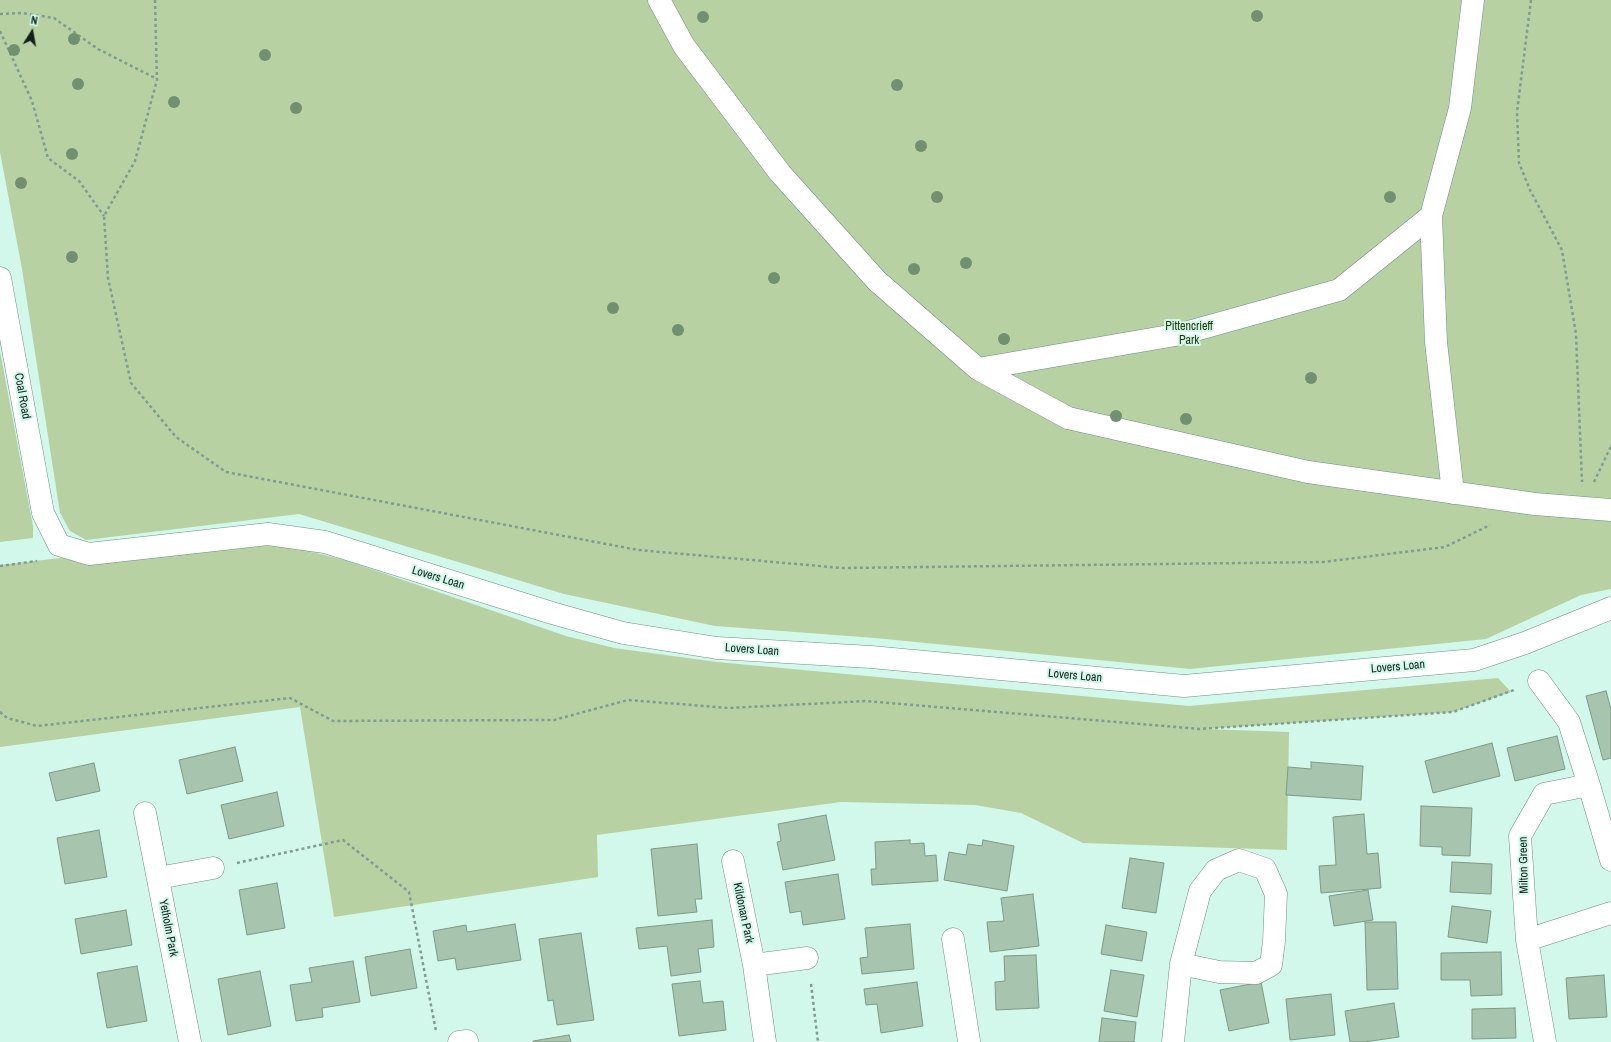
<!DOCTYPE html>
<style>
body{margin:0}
#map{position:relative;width:1611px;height:1042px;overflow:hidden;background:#d1f8eb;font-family:"Archivo Narrow",sans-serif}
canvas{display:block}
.north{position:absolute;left:12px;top:12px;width:40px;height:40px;-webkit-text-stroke:3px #d1f8eb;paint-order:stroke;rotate:11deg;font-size:11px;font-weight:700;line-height:16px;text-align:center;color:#12201c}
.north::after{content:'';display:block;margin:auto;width:14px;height:18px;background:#12201c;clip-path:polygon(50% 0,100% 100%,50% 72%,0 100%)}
</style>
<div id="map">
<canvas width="1611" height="1042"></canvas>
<div class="north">N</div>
</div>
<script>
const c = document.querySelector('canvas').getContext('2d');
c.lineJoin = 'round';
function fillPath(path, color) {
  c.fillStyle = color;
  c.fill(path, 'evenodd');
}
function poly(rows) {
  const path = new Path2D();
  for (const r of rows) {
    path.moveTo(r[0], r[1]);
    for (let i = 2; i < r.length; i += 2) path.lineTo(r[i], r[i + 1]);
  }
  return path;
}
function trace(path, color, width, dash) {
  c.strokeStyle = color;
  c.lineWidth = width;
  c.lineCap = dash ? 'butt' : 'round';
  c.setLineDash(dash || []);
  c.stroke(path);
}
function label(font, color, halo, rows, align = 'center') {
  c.font = font + ' "Archivo Narrow",sans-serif';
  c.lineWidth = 4;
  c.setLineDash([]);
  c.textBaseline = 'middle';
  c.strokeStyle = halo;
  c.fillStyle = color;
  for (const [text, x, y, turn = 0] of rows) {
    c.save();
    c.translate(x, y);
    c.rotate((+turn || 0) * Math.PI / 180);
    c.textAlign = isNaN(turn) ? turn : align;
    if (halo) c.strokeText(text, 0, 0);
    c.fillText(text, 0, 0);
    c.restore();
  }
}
fillPath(poly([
 [0,0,1611,0,1611,589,1581,595,1486,639,1190,669,875,638,715,626,564,594,299,514,86,540,70,531,60,513,22,269,0,152],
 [0,351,33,526,33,538,0,542],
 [268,534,325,542,300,562,313,552,348,561,566,636,614,648,717,662,1189,706,1498,678,1511,692,1453,712,1205,729,1289,732,1287,850,1083,843,1021,813,975,805,841,802,597,835,598,877,334,917,300,707,0,747,0,565]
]), '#b7d1a2');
const building = poly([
 [1606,691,1611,709,1611,758,1603,760,1586,696,1606,691],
 [1557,736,1565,769,1515,781,1507,748,1557,736],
 [1492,743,1500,776,1433,793,1425,761,1492,743],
 [235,747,243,781,187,794,179,760,235,747],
 [1311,762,1363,766,1361,800,1286,795,1288,767,1311,769,1311,762],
 [94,763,100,791,56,801,49,773,94,763],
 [277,792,284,826,229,839,221,805,277,792],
 [1421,806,1472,808,1470,856,1442,855,1442,847,1420,846,1421,806],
 [1364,814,1367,854,1378,853,1381,888,1321,893,1319,866,1336,865,1333,817,1364,814],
 [826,815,835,860,783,870,777,842,781,841,778,824,826,815],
 [99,830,107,877,65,884,57,838,99,830],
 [910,840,910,844,924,843,925,856,936,855,938,881,872,885,871,869,876,869,875,842,910,840],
 [983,840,1014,846,1007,891,944,880,949,852,966,855,968,844,982,846,983,840],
 [697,844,702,899,695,899,697,912,658,916,651,849,697,844],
 [1130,858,1164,863,1156,913,1122,908,1130,858],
 [1452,862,1492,864,1491,894,1450,892,1452,862],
 [838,874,845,919,803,925,801,911,790,913,785,882,838,874],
 [277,883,285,928,247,935,239,890,277,883],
 [1368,890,1373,920,1334,926,1329,896,1368,890],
 [1033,894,1039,946,990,952,987,922,1004,921,1001,898,1033,894],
 [1452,906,1491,911,1487,943,1448,937,1452,906],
 [126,910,132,945,81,954,75,919,126,910],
 [712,920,714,947,698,949,701,972,671,976,667,946,639,949,636,928,712,920],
 [1365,922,1396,922,1398,989,1367,990,1365,922],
 [515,924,521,960,457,970,455,958,438,961,433,931,466,925,467,932,515,924],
 [910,924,914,969,862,974,860,958,868,957,865,928,910,924],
 [1106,925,1147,932,1142,961,1101,954,1106,925],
 [581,933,594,1020,557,1025,553,1000,548,1001,539,939,581,933],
 [410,949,417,988,371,996,365,957,410,949],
 [1501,952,1502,995,1471,996,1470,980,1441,980,1441,953,1501,952],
 [1036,955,1039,1008,996,1010,995,982,1005,981,1004,956,1036,955],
 [353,961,360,1002,322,1008,323,1017,296,1021,290,985,312,982,309,968,353,961],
 [137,966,147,1021,107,1028,97,973,137,966],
 [1111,970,1144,975,1137,1017,1104,1011,1111,970],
 [260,971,271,1026,228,1035,218,979,260,971],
 [1604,975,1607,1017,1569,1019,1566,978,1604,975],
 [700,981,703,1003,723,1001,726,1030,679,1036,672,984,700,981],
 [917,982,923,1026,881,1033,877,1004,866,1005,864,989,917,982],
 [1261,982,1269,1023,1229,1031,1220,990,1261,982],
 [1331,994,1335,1035,1290,1040,1286,999,1331,994],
 [1394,1003,1399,1037,1364,1042,1350,1042,1345,1011,1394,1003],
 [1515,1008,1516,1038,1472,1039,1472,1009,1515,1008],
 [1102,1018,1136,1022,1134,1042,1099,1042,1102,1018],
 [569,1035,571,1042,533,1042,533,1041,569,1035]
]);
fillPath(building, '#a7c4ae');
trace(building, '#7e9a85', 1);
const minor = poly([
 [659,0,684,46,780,173,877,281,978,369,1068,418,1308,472,1535,504,1611,510],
 [0,278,43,513,59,545,89,554,268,534,325,542,552,613,623,633,717,648,871,657,1184,686,1474,660,1525,643,1611,608],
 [978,369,1181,334,1339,290,1431,216],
 [1453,493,1436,342,1431,216,1460,108,1473,0],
 [1539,681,1569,722,1589,785,1544,794,1520,836,1527,940,1545,1042],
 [1589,785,1611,860],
 [145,813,190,1042],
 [733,861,754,965,765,1042],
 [158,878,213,868],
 [953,939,969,1041],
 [1527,940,1611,913],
 [754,965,807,958],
 [459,1042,467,1041,467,1042],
 [1173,1042,1181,964,1200,891,1216,870,1239,860,1265,869,1276,894,1274,941,1271,965,1256,973,1219,972,1181,964]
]);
trace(minor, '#6d9186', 23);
trace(poly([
 [155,0,157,80,135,161,104,216,108,278,131,383,176,437,226,472,638,550,842,568,1323,562,1445,547,1490,525],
 [1531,0,1517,112,1519,163,1530,190,1562,250,1576,334,1582,482],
 [0,14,22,13,54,18,98,49,157,79],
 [0,31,32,101,48,158,79,181,104,216],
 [1594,482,1611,446],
 [0,566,37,561],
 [0,712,7,718,37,726,290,698,333,721,554,720,628,700,729,708,866,701,1199,729,1453,712,1514,690],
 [237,863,343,840,409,892,436,1031],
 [811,984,818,1042]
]), '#7f9c93', 2.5, [3, 3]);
trace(minor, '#fff', 22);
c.fillStyle = '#72906f';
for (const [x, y] of [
 [1257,16],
 [703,17],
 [74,39],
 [14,50],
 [265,55],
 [78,84],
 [897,85],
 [174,102],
 [296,108],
 [921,146],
 [72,154],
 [21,183],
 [937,197],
 [1390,197],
 [72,257],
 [966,263],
 [914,269],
 [774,278],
 [613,308],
 [678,330],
 [1004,339],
 [1311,378],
 [1116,416],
 [1186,419]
]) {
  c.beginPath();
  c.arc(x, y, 6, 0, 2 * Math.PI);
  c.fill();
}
label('12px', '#243a0a', '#d1f8eb', [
 ["Pittencrieff",1189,327],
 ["Park",1189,341]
]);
label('12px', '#12201c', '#d1f8eb', [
 ["Coal Road",22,396,80],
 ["Lovers Loan",438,578,17],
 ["Lovers Loan",752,650,4],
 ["Lovers Loan",1398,667,-5],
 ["Lovers Loan",1075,676,5],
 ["Milton Green",1524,865,-91],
 ["Kildonan Park",743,913,78],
 ["Yetholm Park",168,928,79]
]);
</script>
